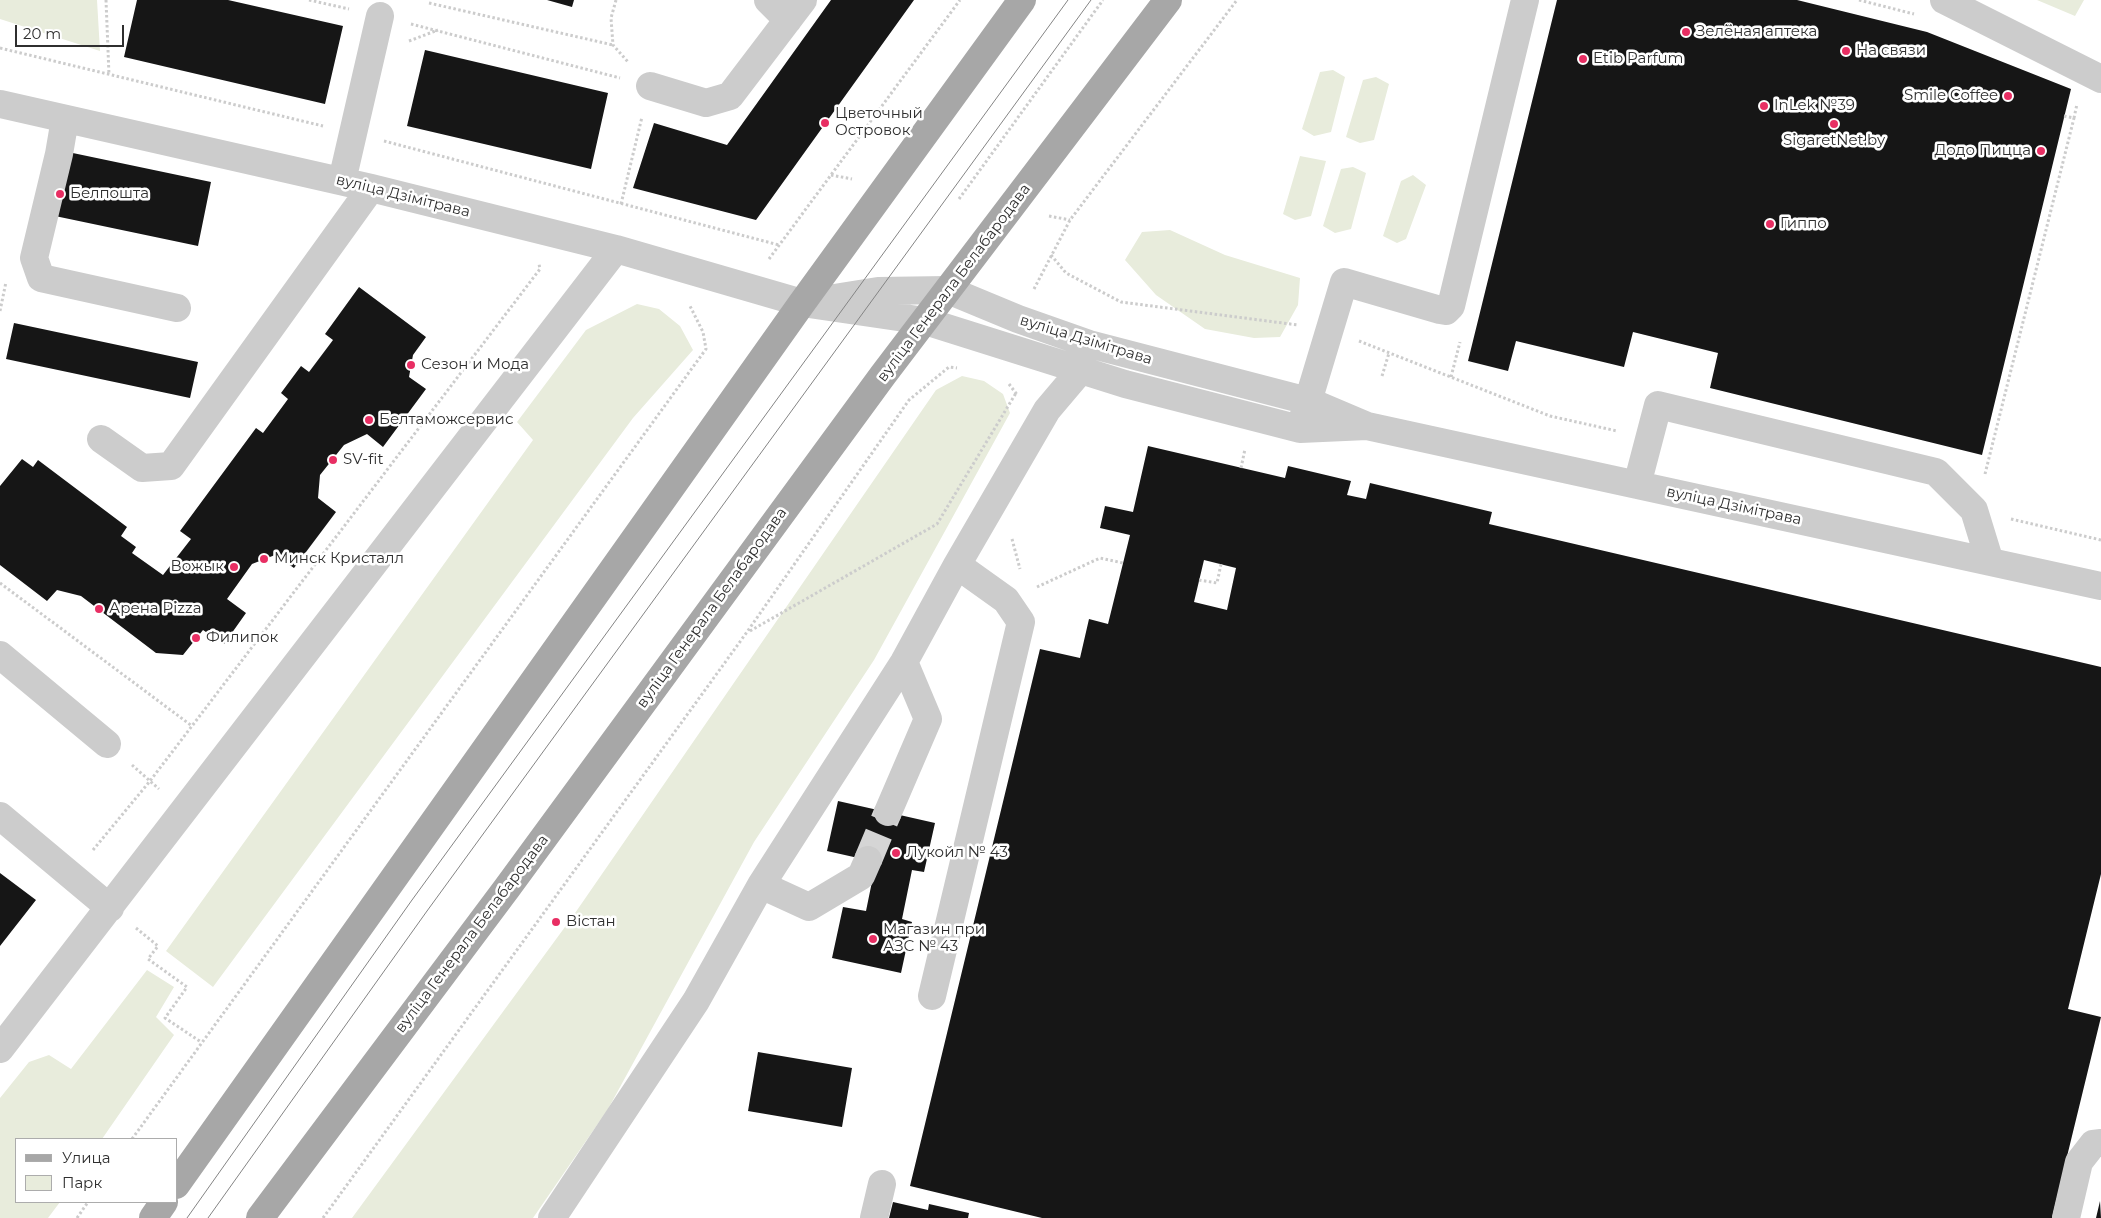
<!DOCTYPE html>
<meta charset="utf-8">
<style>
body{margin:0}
#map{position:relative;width:2101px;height:1218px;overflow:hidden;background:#fff;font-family:Montserrat,sans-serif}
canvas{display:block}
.legend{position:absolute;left:15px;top:1138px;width:162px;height:65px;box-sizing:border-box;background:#fff;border:1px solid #acacac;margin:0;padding:6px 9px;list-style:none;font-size:15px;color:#2f2f2f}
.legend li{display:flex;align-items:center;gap:10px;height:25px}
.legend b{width:25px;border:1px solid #acacac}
.scale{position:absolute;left:15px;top:25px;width:109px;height:22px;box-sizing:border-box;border:2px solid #2f2f2f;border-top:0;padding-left:6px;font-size:15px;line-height:18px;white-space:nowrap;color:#2f2f2f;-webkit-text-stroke:4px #fff;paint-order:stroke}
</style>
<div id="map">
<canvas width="2101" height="1218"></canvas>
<ul class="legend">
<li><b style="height:6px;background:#a7a7a7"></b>Улица</li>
<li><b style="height:14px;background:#e8ecdc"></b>Парк</li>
</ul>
<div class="scale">20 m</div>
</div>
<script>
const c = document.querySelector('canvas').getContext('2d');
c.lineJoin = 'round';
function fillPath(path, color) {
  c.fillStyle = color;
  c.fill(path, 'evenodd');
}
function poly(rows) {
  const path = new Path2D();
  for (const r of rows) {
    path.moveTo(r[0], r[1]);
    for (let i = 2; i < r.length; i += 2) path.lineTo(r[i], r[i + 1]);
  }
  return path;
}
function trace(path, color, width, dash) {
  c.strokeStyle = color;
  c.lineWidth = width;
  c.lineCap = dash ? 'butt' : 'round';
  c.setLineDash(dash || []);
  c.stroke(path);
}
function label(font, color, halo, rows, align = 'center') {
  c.font = font + ' Montserrat,sans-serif';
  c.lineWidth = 5;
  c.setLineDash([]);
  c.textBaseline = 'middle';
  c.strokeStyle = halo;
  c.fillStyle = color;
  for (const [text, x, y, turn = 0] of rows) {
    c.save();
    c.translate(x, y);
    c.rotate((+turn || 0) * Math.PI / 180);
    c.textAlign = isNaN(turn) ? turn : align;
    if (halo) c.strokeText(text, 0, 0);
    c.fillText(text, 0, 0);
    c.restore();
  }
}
fillPath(poly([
 [0,0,97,0,100,51,0,19],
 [2037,0,2084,0,2075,16],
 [1333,70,1345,77,1331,132,1314,136,1302,129,1320,72],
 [1376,77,1389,84,1374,140,1360,143,1346,137,1363,80],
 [1300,156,1326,161,1311,216,1295,220,1283,214],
 [1353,167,1366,173,1351,229,1335,233,1323,226,1341,169],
 [1413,175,1426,185,1406,239,1397,243,1383,236,1401,181],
 [1170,230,1225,255,1300,278,1298,305,1280,337,1254,338,1205,329,1156,295,1125,260,1142,232],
 [637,304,659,309,680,326,693,350,633,418,213,987,166,951,533,440,517,422,586,330],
 [962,376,984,381,1003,394,1010,413,874,660,754,842,608,1109,533,1218,352,1218,573,916,936,390],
 [147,970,174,987,156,1017,174,1035,102,1139,16,1139,16,1202,60,1202,48,1218,0,1218,0,1098,29,1062,49,1055,71,1069]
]), '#e8ecdc');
fillPath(poly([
 [137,0,228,0,343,26,325,104,124,57],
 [547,0,574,0,572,7],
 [831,0,914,0,756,220,633,188,654,123,727,145],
 [1557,0,1797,0,1927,32,2071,89,1982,455,1710,388,1718,353,1633,332,1624,367,1516,341,1508,371,1468,361],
 [425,50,608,93,591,169,407,126],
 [68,152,211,182,198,246,55,216],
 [359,287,426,337,413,355,409,377,426,389,383,447,367,434,344,445,320,475,318,498,336,512,294,568,275,555,252,564,227,599,246,613,224,644,203,630,183,655,156,653,81,596,57,590,47,601,0,565,0,486,22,459,33,467,38,460,127,527,121,536,136,547,132,553,163,575,191,539,180,531,256,428,263,433,288,399,281,393,301,366,309,372,333,340,325,334],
 [14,323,198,362,190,398,6,359],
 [1148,446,1285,478,1288,466,1351,481,1347,495,1366,499,1370,483,1492,512,1489,524,2101,667,2101,874,2068,1009,2101,1017,2052,1218,1042,1218,910,1186,1040,649,1080,658,1089,619,1108,624,1130,535,1100,528,1105,506,1133,512],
 [1204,560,1236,568,1227,610,1194,602],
 [838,801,935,823,924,872,912,870,902,919,912,922,901,973,832,958,843,907,866,911,876,862,827,851],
 [0,873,36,900,0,946],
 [758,1052,852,1068,842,1127,748,1111],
 [2100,1201,2101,1218,2096,1218],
 [893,1202,928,1210,929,1204,969,1213,968,1218,889,1218]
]), '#161616');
trace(poly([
 [868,860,888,812]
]), '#d5d5d5', 28, [28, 14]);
trace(poly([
 [106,0,109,75],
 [309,0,349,9],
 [616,0,611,18,613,45,629,63],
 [1859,0,1914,14],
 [429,3,613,45],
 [411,24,620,78],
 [409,41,438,30],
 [0,48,323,126],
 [2064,116,2074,118,2077,104],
 [384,141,779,245],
 [831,175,852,179],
 [959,199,1103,0],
 [621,204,642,117],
 [1049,216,1070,220],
 [1051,255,1066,273,1121,302,1298,325],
 [769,259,960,0],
 [1034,289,1070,220,1237,0],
 [0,311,6,282],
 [1359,341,1550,416,1617,431],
 [1382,376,1389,353],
 [1451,377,1460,342],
 [1009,384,1018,396],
 [1241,468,1245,449],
 [1985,474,2074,118],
 [2011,519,2101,540],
 [1012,539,1020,569],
 [1199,580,1217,583,1221,564],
 [0,583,192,726],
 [1037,587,1100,558,1123,563],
 [750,631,937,524,1016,393],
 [132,765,159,789],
 [93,850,150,781,192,726,540,269,539,264],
 [136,928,158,946,148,959,187,987,165,1018,201,1042],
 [132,1139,706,349,703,332,690,306],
 [77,1218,88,1202],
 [323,1218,747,632,909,400,949,367,957,368]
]), '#ccc', 3, [2.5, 2.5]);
trace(poly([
 [768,0,788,20],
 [1944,0,2101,79],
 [650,86,706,103,730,96,803,0],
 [0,104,371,188,616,249,802,303,925,321,1125,384,1300,429,1367,426],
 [65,119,59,154,34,258,41,278,177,308],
 [342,181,380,16],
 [828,299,878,291,948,290,1018,319,1089,344,1308,401,1367,426,2101,586],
 [1303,418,1344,282,1440,310,1446,311,1451,306,1525,0],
 [101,439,142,468,171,466,371,188],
 [1637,485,1658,405,1936,472,1974,510,1990,562],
 [0,655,107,744],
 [888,812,928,719,904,662],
 [0,816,110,908],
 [761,885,809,907,861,876,868,860],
 [932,996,1021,622,1006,600,957,565],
 [0,1049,616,249],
 [552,1218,696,1001,761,885,904,662,957,565,1047,410,1080,371],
 [874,1218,882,1184],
 [2066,1218,2079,1162,2093,1144,2101,1143]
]), '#ccc', 28);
trace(poly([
 [176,1185,802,303,1022,0],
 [153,1218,164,1202],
 [260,1218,507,888,883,375,1168,0]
]), '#a7a7a7', 28);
trace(poly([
 [187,1218,412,900,1068,0],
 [208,1218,427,911,1091,0]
]), '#848484', 1);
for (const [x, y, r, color] of [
 [1686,32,5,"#e82e63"],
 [1846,51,5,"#e82e63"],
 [1583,59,5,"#e82e63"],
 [2008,96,5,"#e82e63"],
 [1764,106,5,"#e82e63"],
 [825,123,5,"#e82e63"],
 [1834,124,5,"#e82e63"],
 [2041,151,5,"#e82e63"],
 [60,194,5,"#e82e63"],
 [1770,224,5,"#e82e63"],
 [411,365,5,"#e82e63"],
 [369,420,5,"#e82e63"],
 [333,460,5,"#e82e63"],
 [264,559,5,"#e82e63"],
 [234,567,5,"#e82e63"],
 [99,609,5,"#e82e63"],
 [196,638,5,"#e82e63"],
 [896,853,5,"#e82e63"],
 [556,922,5,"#e82e63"],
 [873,939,5,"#e82e63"]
]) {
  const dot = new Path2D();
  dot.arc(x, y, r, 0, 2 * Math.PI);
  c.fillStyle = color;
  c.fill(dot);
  trace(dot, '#fff', 2);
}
label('15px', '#2f2f2f', '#fff', [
 ["Зелёная аптека",1696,32],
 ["На связи",1856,51],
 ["Etib Parfum",1593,59],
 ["Smile Coffee",1998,96,"right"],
 ["InLek №39",1774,106],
 ["Цветочный",835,114],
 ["Островок",835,131],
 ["SigaretNet.by",1834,141,"center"],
 ["Додо Пицца",2031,151,"right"],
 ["Белпошта",70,194],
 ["Гиппо",1780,224],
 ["Сезон и Мода",421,365],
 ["Белтаможсервис",379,420],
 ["SV-fit",343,460],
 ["Минск Кристалл",274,559],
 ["Вожык",224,567,"right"],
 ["Арена Pizza",109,609],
 ["Филипок",206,638],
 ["Лукойл № 43",906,853],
 ["Вістан",566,922],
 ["Магазин при",883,930],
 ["АЗС № 43",883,947]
], 'left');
label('15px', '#2f2f2f', '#fff', [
 ["вуліца Дзімітрава",403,196,14],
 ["вуліца Генерала Белабародава",954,283,-53],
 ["вуліца Дзімітрава",1086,340,17],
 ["вуліца Дзімітрава",1734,506,12],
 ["вуліца Генерала Белабародава",712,608,-54],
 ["вуліца Генерала Белабародава",472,934,-53]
]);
</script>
